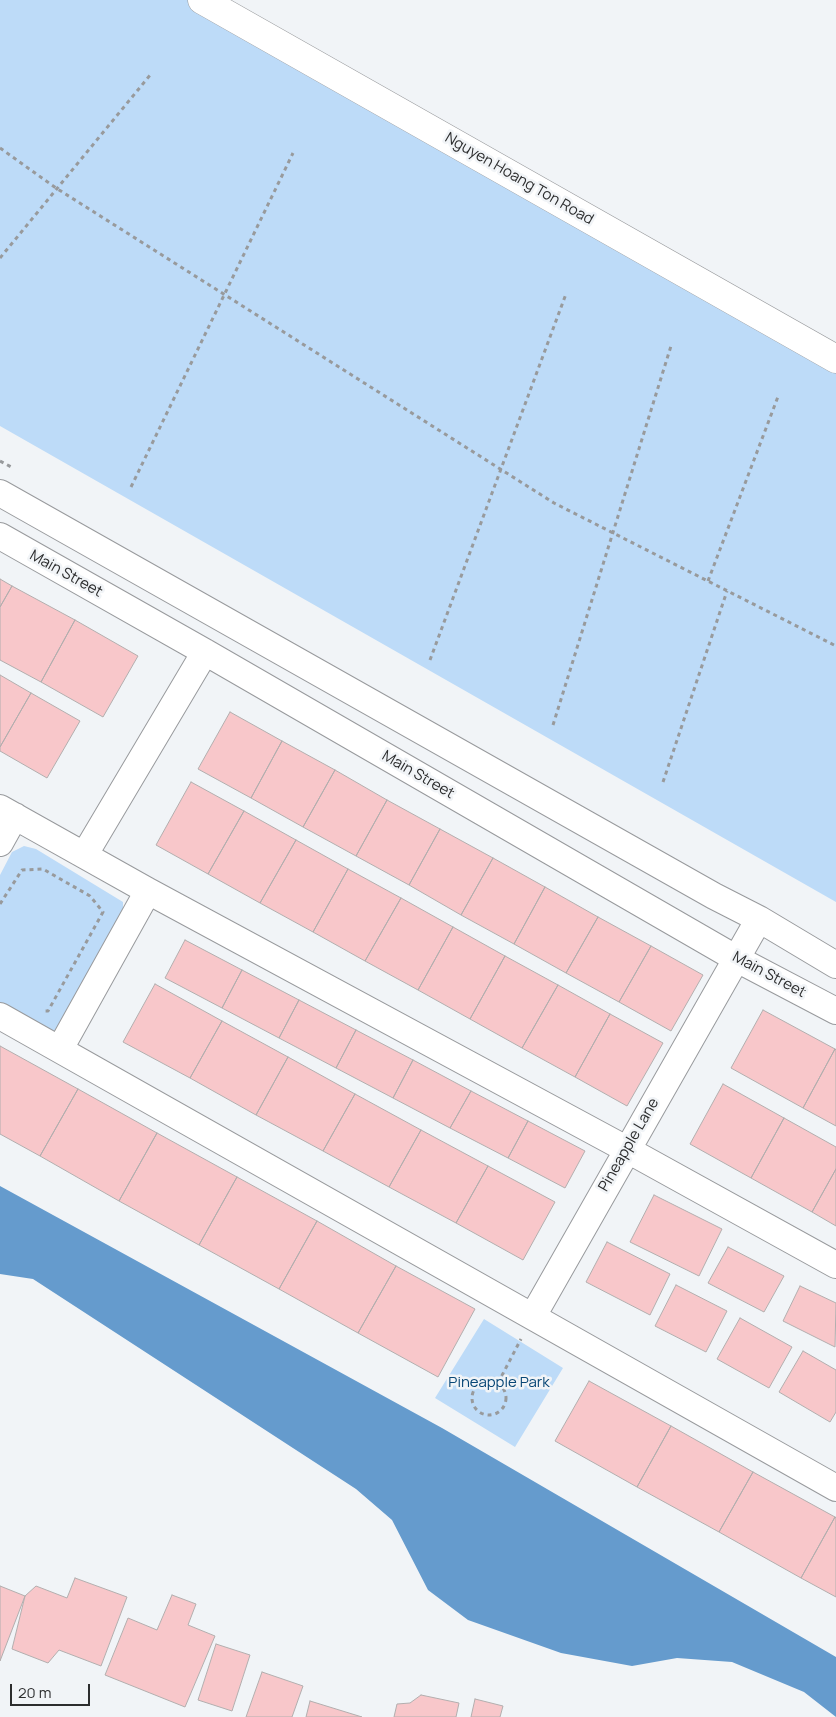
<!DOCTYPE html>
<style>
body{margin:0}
#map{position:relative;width:836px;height:1717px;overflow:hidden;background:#f1f4f7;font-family:Manrope,sans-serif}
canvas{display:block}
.scale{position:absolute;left:10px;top:1684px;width:80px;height:22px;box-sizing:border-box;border:2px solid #2c2d2e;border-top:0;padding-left:6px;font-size:15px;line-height:18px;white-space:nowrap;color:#2c2d2e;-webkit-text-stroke:4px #f1f4f7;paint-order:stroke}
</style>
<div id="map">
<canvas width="836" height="1717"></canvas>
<div class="scale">20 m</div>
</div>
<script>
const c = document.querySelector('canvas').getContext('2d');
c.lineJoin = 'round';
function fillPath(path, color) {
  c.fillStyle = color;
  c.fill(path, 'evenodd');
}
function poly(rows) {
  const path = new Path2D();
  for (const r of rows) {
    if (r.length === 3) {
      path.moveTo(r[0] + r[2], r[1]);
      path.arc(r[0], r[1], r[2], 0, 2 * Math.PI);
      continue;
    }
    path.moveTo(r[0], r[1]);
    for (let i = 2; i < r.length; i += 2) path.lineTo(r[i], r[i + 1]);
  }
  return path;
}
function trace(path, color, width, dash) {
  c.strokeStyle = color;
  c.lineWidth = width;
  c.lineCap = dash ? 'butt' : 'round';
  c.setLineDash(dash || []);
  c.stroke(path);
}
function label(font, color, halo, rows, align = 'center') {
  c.font = font + ' Manrope,sans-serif';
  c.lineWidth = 5;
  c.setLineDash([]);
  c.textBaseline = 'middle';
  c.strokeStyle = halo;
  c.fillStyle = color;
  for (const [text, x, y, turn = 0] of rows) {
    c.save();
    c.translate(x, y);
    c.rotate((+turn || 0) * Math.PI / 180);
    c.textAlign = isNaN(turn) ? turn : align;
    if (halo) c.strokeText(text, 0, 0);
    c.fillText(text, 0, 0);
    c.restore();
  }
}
fillPath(poly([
 [0,0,202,0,836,359,836,902,0,426],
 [24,846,36,849,123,902,123,917,61,1026,50,1033,0,1007,0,875,12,852],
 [484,1319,563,1368,515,1447,435,1398]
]), '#bddbf8');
fillPath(poly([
 [0,1186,442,1428,836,1657,836,1717,804,1692,732,1662,677,1658,632,1666,561,1653,468,1620,428,1590,392,1520,356,1489,33,1279,0,1274]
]), '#659bcd');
const building = poly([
 [0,579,12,586,0,607,0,579],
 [12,586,75,620,41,682,0,660,0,607,12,586],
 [75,620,138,656,103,717,41,682,75,620],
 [0,675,31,693,0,747,0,675],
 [31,693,80,721,47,778,0,751,0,747,31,693],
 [230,712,282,741,251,798,198,769,230,712],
 [282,741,335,770,303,827,251,798,282,741],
 [335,770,387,800,356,856,303,827,335,770],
 [191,782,244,811,208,874,156,845,191,782],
 [387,800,440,829,409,885,356,856,387,800],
 [244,811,296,840,260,903,208,874,244,811],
 [440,829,493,858,461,915,409,885,440,829],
 [296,840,348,869,313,932,260,903,296,840],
 [493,858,545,887,514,944,461,915,493,858],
 [348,869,401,898,365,961,313,932,348,869],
 [545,887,598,917,566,973,514,944,545,887],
 [401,898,453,927,418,990,365,961,401,898],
 [598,917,651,946,619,1002,566,973,598,917],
 [453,927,505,956,470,1019,418,990,453,927],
 [185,940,242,970,222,1008,165,978,185,940],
 [651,946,703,975,671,1031,619,1002,651,946],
 [505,956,558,985,522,1048,470,1019,505,956],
 [242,970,299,1000,279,1038,222,1008,242,970],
 [155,984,222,1021,190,1078,123,1042,155,984],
 [558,985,610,1014,575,1077,522,1048,558,985],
 [299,1000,356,1030,336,1068,279,1038,299,1000],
 [763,1010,835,1049,803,1108,731,1068,763,1010],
 [610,1014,663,1043,627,1106,575,1077,610,1014],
 [222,1021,288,1057,256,1115,190,1078,222,1021],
 [356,1030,413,1060,393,1098,336,1068,356,1030],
 [0,1046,78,1089,40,1156,0,1134,0,1046],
 [835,1049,836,1050,836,1126,803,1108,835,1049],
 [288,1057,355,1094,323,1151,256,1115,288,1057],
 [413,1060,471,1091,450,1128,393,1098,413,1060],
 [723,1084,784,1118,751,1178,690,1144,723,1084],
 [78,1089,157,1133,119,1201,40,1156,78,1089],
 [471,1091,528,1121,508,1158,450,1128,471,1091],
 [355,1094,421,1130,389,1187,323,1151,355,1094],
 [784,1118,836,1147,836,1169,812,1212,751,1178,784,1118],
 [528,1121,585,1151,565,1188,508,1158,528,1121],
 [421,1130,488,1166,456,1223,389,1187,421,1130],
 [157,1133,237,1177,199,1245,119,1201,157,1133],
 [488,1166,555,1202,523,1260,456,1223,488,1166],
 [836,1169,836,1226,812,1212,836,1169],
 [237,1177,317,1221,279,1289,199,1245,237,1177],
 [654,1195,722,1229,699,1276,630,1242,654,1195],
 [317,1221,396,1266,358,1333,279,1289,317,1221],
 [607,1242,670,1274,650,1315,586,1282,607,1242],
 [728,1247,784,1276,764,1312,708,1283,728,1247],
 [396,1266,475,1309,438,1377,358,1333,396,1266],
 [676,1285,727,1311,706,1352,655,1326,676,1285],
 [800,1286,836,1303,835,1347,783,1321,800,1286],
 [740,1318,792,1347,769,1388,717,1359,740,1318],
 [803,1351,836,1370,836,1412,830,1422,779,1392,803,1351],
 [589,1381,671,1426,637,1487,555,1441,589,1381],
 [671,1426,753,1472,719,1532,637,1487,671,1426],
 [753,1472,835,1517,801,1578,719,1532,753,1472],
 [835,1517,836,1518,836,1597,801,1578,835,1517],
 [75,1578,127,1597,101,1666,59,1650,48,1663,12,1649,25,1596,36,1586,67,1598,75,1578],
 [0,1586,25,1596,0,1661,0,1586],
 [172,1595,196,1604,188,1625,215,1636,185,1707,105,1675,128,1618,157,1630,172,1595],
 [216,1644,250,1655,232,1711,198,1700,216,1644],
 [262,1672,303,1686,292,1717,246,1717,262,1672],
 [421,1695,459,1703,456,1717,394,1717,397,1704,410,1703,421,1695],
 [475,1699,503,1706,500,1717,471,1717,475,1699],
 [310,1701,362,1717,306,1717,310,1701]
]);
fillPath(building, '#f8c7ca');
trace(building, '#b2aeae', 1);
const minor = poly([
 [0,493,714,896,759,919,836,965],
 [0,536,205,652,737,959,836,1011],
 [0,808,148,891,626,1149,836,1265],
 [0,843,15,816],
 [85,854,205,652],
 [0,1016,836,1488],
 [60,1049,148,891],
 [533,1316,759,919]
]);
const major = poly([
 [202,0,836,359]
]);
trace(minor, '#989a9d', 28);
trace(major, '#989a9d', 29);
trace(poly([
 [0,148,56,188,554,503,836,646],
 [0,258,151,74],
 [0,461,13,468],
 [131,487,293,153],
 [708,581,779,394],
 [430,660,566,294],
 [553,725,671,346],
 [663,782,727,591],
 [0,904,22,870,43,869,90,896,103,912,48,1011,45,1011],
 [489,1398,17],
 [498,1383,521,1339]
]), '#989a9c', 3, [4, 4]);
trace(minor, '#fff', 26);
trace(major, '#fff', 28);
label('15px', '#2c2d2e', '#f1f4f7', [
 ["Nguyen Hoang Ton Road",519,179,30],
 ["Main Street",66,574,29],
 ["Main Street",418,775,30],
 ["Main Street",769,975,28],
 ["Pineapple Lane",629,1145,-60]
]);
label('15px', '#084776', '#f1f4f7', [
 ["Pineapple Park",499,1383]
]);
</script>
